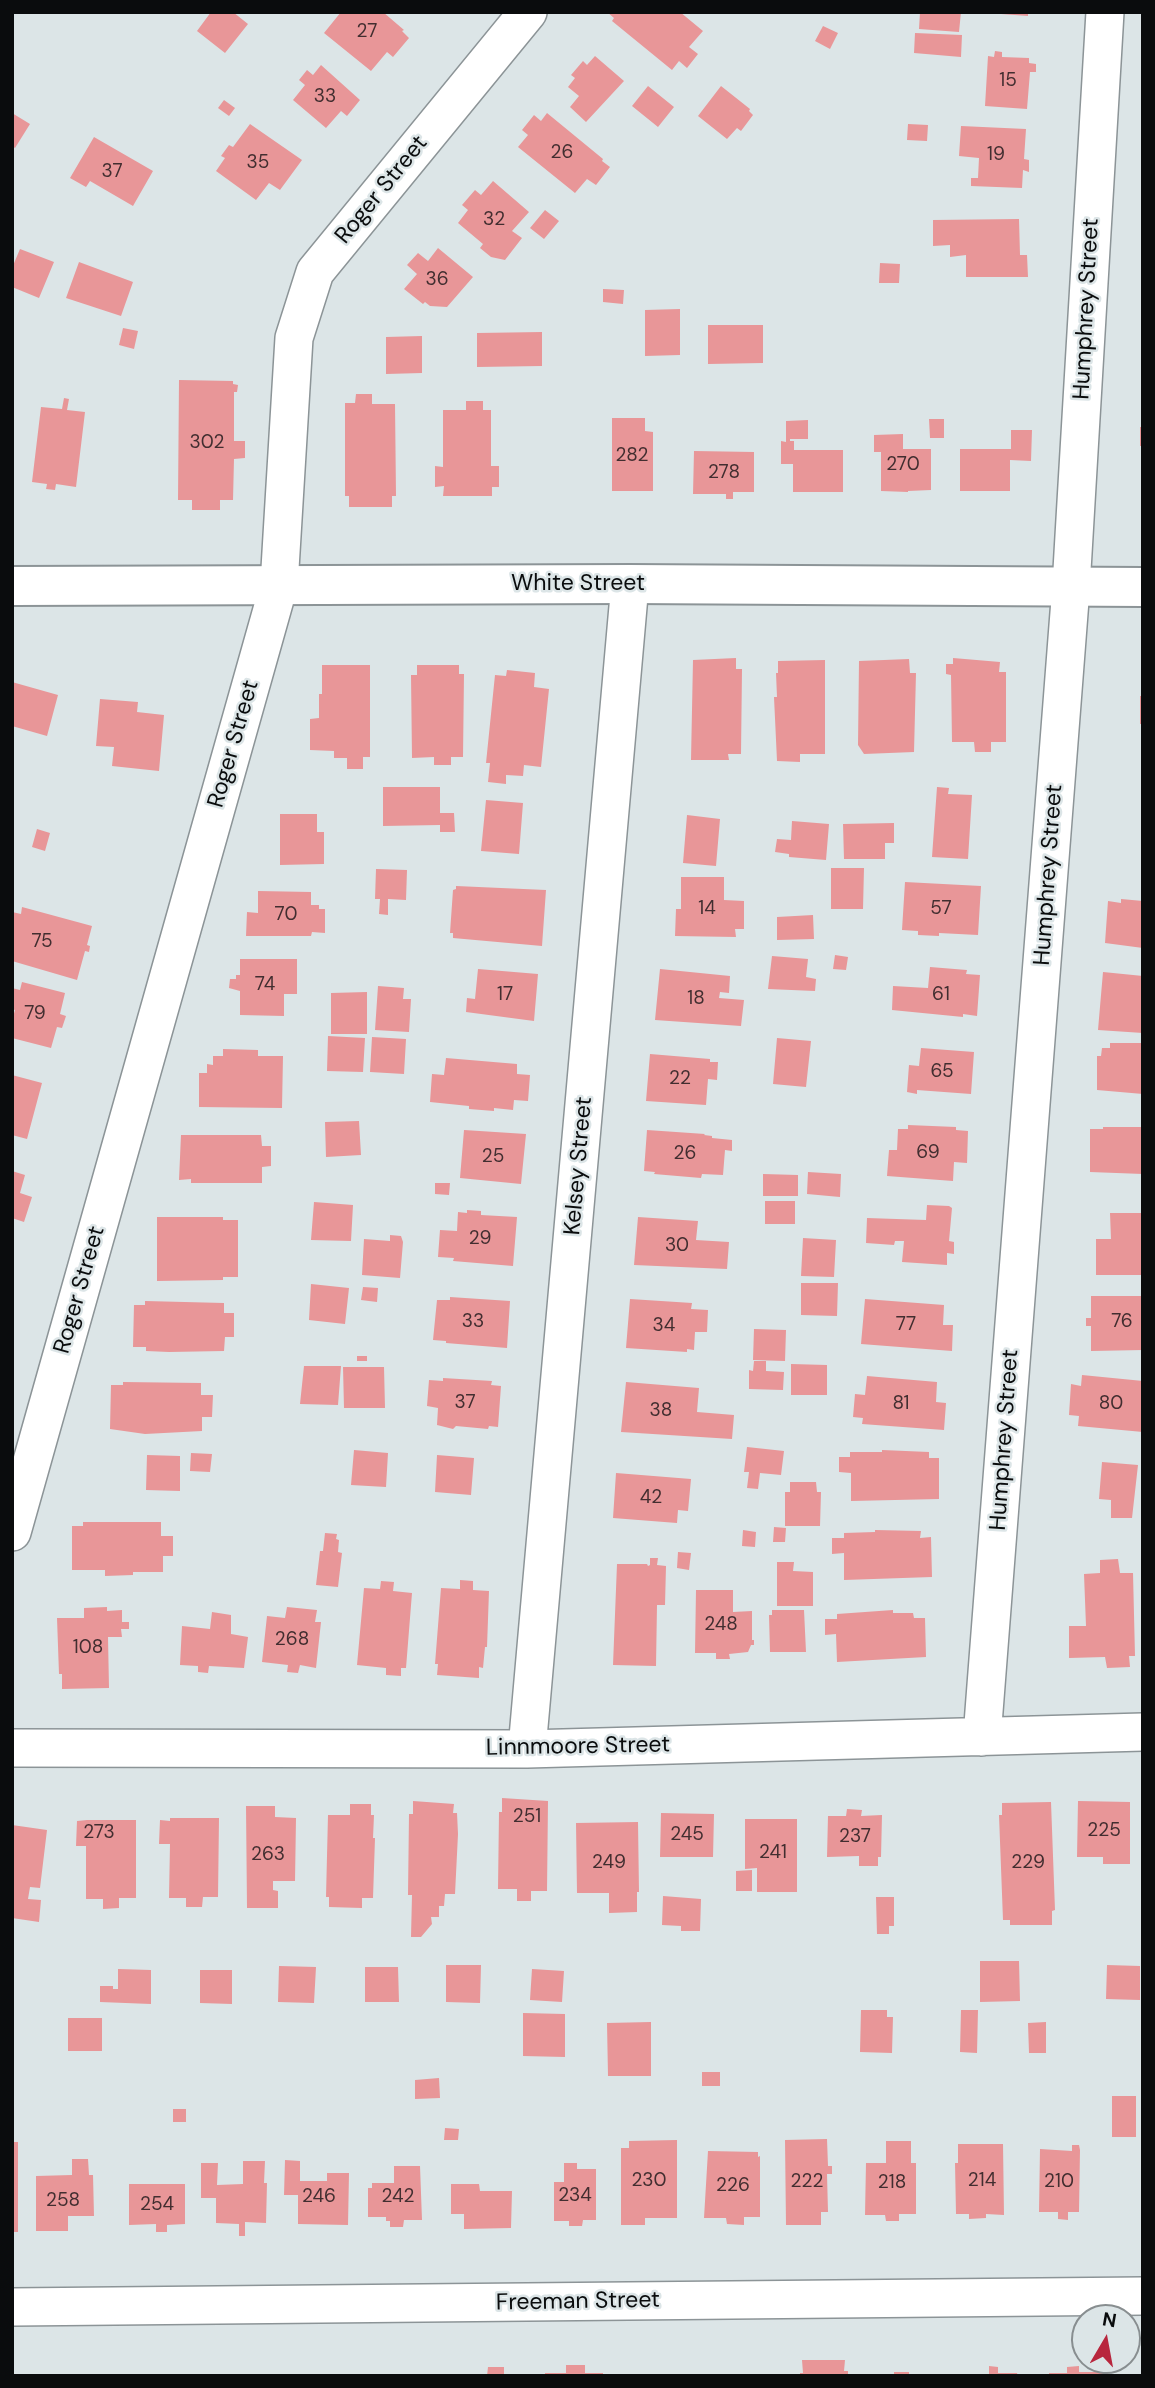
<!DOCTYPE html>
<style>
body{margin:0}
#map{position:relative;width:1155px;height:2388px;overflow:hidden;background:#dce5e7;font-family:"DM Sans",sans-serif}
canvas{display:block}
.frame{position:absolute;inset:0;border:14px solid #0a0c0d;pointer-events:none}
.north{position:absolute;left:1071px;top:2304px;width:70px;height:70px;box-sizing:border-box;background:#dce5e7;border:2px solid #888e90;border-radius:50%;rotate:10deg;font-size:19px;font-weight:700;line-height:28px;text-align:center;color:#0a0c0d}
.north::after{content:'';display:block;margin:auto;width:24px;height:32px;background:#b8263d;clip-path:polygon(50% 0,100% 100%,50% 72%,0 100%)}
</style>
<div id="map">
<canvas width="1155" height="2388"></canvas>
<div class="frame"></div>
<div class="north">N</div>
</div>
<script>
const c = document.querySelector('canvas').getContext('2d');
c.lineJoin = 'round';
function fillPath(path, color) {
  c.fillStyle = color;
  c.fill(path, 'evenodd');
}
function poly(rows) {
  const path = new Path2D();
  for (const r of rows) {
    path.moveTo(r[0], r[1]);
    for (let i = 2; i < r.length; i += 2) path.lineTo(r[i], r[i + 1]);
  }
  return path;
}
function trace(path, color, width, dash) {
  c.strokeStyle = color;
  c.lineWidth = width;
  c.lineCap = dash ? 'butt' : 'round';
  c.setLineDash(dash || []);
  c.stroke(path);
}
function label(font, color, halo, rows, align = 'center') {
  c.font = font + ' "DM Sans",sans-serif';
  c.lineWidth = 5;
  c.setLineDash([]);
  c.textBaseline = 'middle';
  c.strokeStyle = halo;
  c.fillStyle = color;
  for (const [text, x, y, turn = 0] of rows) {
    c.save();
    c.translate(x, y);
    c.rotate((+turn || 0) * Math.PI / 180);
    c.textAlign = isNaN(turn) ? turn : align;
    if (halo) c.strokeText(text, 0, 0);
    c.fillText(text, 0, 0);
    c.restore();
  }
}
fillPath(poly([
 [211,12,233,12,248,24,225,53,197,31],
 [341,12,383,12,404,30,402,31,409,38,393,57,387,52,371,71,324,33],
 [607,12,680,12,703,31,689,47,698,54,687,68,679,61,672,70,612,21,614,18],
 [920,12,961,12,959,32,919,29],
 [1001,12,1028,12,1028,16,1001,14],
 [823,26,838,33,830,49,815,41],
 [915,33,962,35,961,57,914,53],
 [995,51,1002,52,1002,57,1029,58,1029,63,1036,64,1036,72,1030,72,1027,109,985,106,988,56,994,57],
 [595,56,624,81,586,122,570,107,579,96,568,87,575,78,571,75,583,61,587,65],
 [321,65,360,100,347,116,341,111,326,128,293,100,305,85,299,80,307,70,313,75],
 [648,86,674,107,658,127,632,106],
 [721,86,750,109,749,111,753,115,741,131,737,128,727,139,698,116],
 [224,100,235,108,229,116,218,108],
 [12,113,30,124,15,148,12,146],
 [547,113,603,159,602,161,610,167,596,185,587,179,575,193,518,147,528,135,522,130,534,115,541,121],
 [250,124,302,160,280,190,269,183,256,200,216,171,225,158,221,156,229,145,233,147],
 [908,124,928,125,927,141,907,140],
 [961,126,1026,129,1024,159,1029,160,1029,172,1023,170,1022,188,971,186,971,178,978,178,979,158,959,156],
 [94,137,153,171,133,206,90,181,86,187,70,178],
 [493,181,529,212,512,231,522,238,505,260,491,257,480,248,483,244,458,223,468,210,462,205,475,190,481,195],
 [545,210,559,221,544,239,530,228],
 [1019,219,1020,255,1027,255,1028,277,966,277,966,255,950,257,950,245,933,246,933,220],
 [438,248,473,277,447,307,430,306,425,302,423,304,404,289,417,274,407,265,418,253,428,261],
 [20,249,54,262,39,298,12,287,12,268],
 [79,262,133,282,121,316,66,298],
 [880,263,900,264,899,283,879,283],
 [603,289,624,290,623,304,603,302],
 [680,309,680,355,645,356,645,310],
 [708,325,763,325,763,363,708,364],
 [123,328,138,331,134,349,119,345],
 [542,332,542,366,477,367,477,333],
 [422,336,422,373,386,374,386,337],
 [179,380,233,381,233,384,238,385,237,392,234,392,234,441,245,441,245,458,234,459,233,500,220,500,220,510,192,510,192,500,178,500],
 [356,394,372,394,372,404,395,404,396,496,392,496,392,507,349,507,349,496,345,496,345,403,355,403],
 [64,398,69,399,67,410,85,412,76,487,56,484,55,490,46,489,47,484,32,482,41,407,62,409],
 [466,401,483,401,483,410,491,410,491,466,499,466,499,487,492,487,492,496,443,496,444,486,435,487,435,466,443,467,443,410,466,410],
 [612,418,645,418,645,431,653,432,653,491,612,491],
 [929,419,944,419,944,438,930,438],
 [808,420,808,439,790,439,790,441,794,441,794,450,843,450,843,492,793,492,793,464,781,464,781,441,786,442,786,421],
 [1140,427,1143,427,1143,446,1140,446],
 [1011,430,1032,430,1031,461,1010,460,1010,491,960,491,960,449,1011,449],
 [903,434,903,449,931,449,931,490,908,491,908,492,881,491,881,452,874,452,874,435],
 [694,451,754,452,754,492,733,492,733,499,726,499,726,494,693,494],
 [736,658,736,669,742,669,741,754,728,754,729,760,691,760,693,660],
 [953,658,1000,662,999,672,1006,672,1006,742,991,742,991,752,975,752,974,742,952,742,951,675,946,674,946,664,953,664],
 [909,659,910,673,916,673,914,752,864,754,858,745,859,661],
 [825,660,825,754,800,754,800,762,777,761,774,697,777,697,776,673,778,673,778,661],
 [322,665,370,665,370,757,363,757,363,769,347,769,347,758,334,758,334,751,310,750,310,719,319,718,319,694,322,694],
 [417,665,459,665,459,674,464,674,463,757,451,757,451,765,434,765,434,757,412,758,411,675,417,675],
 [507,670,535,673,534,687,549,689,541,767,524,765,523,776,506,775,506,784,488,782,490,763,486,763,495,675,506,676],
 [12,682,58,695,47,736,12,726],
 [1140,696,1143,696,1143,724,1140,724],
 [100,699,138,702,137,712,164,715,159,771,112,766,114,747,96,746],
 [383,787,440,787,440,813,454,813,455,832,440,832,440,825,383,826],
 [937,787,949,788,948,794,972,795,968,859,932,857],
 [486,800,523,803,519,854,481,851],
 [280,814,317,814,317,832,324,832,324,864,280,865],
 [687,815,720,819,716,866,683,863],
 [792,821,829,824,826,860,789,857,789,854,775,852,777,839,791,840],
 [894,823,894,843,885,843,885,859,844,859,843,824],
 [37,829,50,833,45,851,32,847],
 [831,868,864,868,863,909,831,909],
 [376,869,407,870,406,900,388,899,388,915,379,914,380,899,375,899],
 [681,877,724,877,724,900,744,901,744,929,735,929,736,937,675,936,676,909,681,909],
 [905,882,981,886,978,935,939,933,939,936,918,935,918,931,902,930],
 [456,886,546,890,542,946,453,938,453,933,450,933,453,890,456,889],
 [258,891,311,892,311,905,319,905,319,909,325,909,325,933,312,932,311,936,246,936,247,912,258,913],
 [1121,899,1143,901,1143,948,1105,943,1108,901,1121,903],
 [22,907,92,926,87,945,90,946,89,952,85,951,77,980,12,961,12,912,21,914],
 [813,915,814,939,777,940,777,917],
 [835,955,848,957,846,970,833,969],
 [772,956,808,959,806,977,816,979,815,991,768,989],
 [240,959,297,959,297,994,284,994,284,1016,240,1015,240,991,229,988,230,979,236,979,236,975,240,975],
 [930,967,967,970,966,974,980,975,977,1016,963,1014,963,1017,892,1010,893,986,928,988],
 [478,969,538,974,534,1021,466,1012,467,998,475,999],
 [660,969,730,976,729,993,720,992,719,998,744,1000,741,1026,655,1020],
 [1103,972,1143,976,1143,1033,1098,1030],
 [22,982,65,993,60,1014,66,1016,62,1028,57,1027,51,1048,12,1038,12,1021,15,1010,12,1009,12,988,20,990],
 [378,986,404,988,403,999,411,999,409,1032,375,1030],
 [367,992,367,1034,331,1034,331,993],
 [328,1036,365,1038,363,1072,327,1071],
 [372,1037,406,1039,404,1074,370,1072],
 [777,1038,811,1041,806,1087,773,1084],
 [1110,1043,1143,1043,1143,1094,1097,1090,1097,1056,1101,1056,1102,1048,1110,1048],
 [921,1048,974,1052,971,1094,917,1090,917,1094,907,1092,909,1065,919,1066],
 [223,1049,258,1050,258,1056,283,1056,282,1108,199,1107,199,1073,207,1073,207,1064,213,1065,213,1056,223,1056],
 [650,1054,710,1059,710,1062,718,1062,717,1080,708,1079,706,1105,646,1101],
 [446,1058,517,1064,517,1074,530,1075,528,1101,514,1100,513,1110,494,1108,494,1111,469,1109,469,1106,430,1102,432,1074,444,1075],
 [12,1075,42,1083,27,1139,12,1135],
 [359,1121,361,1155,326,1157,325,1122],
 [908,1125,956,1127,956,1130,968,1131,967,1163,954,1162,953,1181,887,1176,889,1150,897,1150,898,1129,908,1129],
 [1103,1127,1143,1127,1143,1174,1090,1172,1090,1129,1103,1129],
 [464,1130,526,1134,521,1184,460,1178],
 [647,1130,705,1134,704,1135,712,1136,712,1138,732,1140,732,1151,725,1150,723,1175,702,1174,701,1178,654,1174,655,1172,644,1171],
 [181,1135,261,1135,262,1146,271,1146,271,1166,262,1167,262,1183,191,1183,191,1179,179,1180],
 [12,1171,25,1175,20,1193,32,1197,24,1222,12,1218],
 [808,1172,841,1174,840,1197,807,1194],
 [763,1174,798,1175,798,1196,763,1196],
 [435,1183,450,1183,449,1195,435,1194],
 [765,1201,795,1201,795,1224,765,1224],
 [314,1202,353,1205,351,1241,311,1240],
 [927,1205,949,1206,952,1208,949,1241,954,1242,954,1254,947,1253,947,1265,902,1262,904,1241,895,1241,894,1245,866,1243,867,1218,926,1220],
 [467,1210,481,1211,481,1215,517,1217,513,1266,453,1261,454,1258,438,1257,440,1230,457,1231,458,1212,467,1213],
 [1110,1213,1143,1213,1143,1275,1096,1275,1096,1239,1111,1239],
 [157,1217,223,1217,223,1220,238,1220,238,1277,223,1277,223,1280,157,1281],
 [638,1217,698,1221,696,1240,729,1242,727,1269,634,1265],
 [390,1235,401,1236,403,1242,400,1278,362,1275,364,1239,390,1241],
 [803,1238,836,1240,834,1277,801,1276],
 [801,1283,838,1283,837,1316,801,1315],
 [311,1284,349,1288,345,1324,309,1320],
 [363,1287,378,1288,377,1302,361,1300],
 [1091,1296,1143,1296,1143,1350,1091,1351,1091,1326,1086,1326,1086,1318,1091,1318],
 [450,1297,510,1301,507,1348,446,1343,446,1341,433,1340,437,1300,450,1300],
 [630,1299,692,1303,691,1309,708,1310,707,1332,695,1332,694,1350,687,1349,687,1352,626,1348],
 [865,1299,944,1305,943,1325,953,1325,952,1351,861,1344],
 [145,1301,224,1303,224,1313,234,1313,234,1337,225,1337,224,1351,169,1352,146,1351,146,1347,133,1347,134,1305,145,1305],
 [754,1329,786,1330,785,1361,753,1360],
 [357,1356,367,1356,367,1361,357,1361],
 [754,1361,766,1361,766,1371,784,1372,783,1390,749,1389,749,1370,753,1371],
 [791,1364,827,1365,827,1395,791,1395],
 [304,1366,341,1366,338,1405,300,1404],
 [343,1367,384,1367,385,1408,344,1408],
 [1082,1375,1143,1381,1143,1432,1078,1426,1079,1416,1069,1415,1071,1384,1081,1386],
 [867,1376,937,1382,936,1402,946,1403,944,1430,862,1424,863,1418,853,1417,855,1394,865,1395],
 [443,1378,492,1381,491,1385,501,1386,498,1427,489,1426,488,1429,456,1426,453,1429,437,1425,438,1408,427,1406,429,1380,443,1381],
 [123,1382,201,1383,201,1395,213,1395,212,1417,202,1417,202,1431,145,1434,110,1429,111,1385,123,1385],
 [626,1382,699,1388,697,1412,734,1415,732,1439,621,1432],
 [747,1447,784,1451,781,1475,760,1473,758,1489,747,1488,749,1472,744,1472],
 [354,1450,388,1453,386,1487,351,1485],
 [882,1450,929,1452,929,1458,939,1458,939,1499,851,1501,851,1473,839,1472,839,1457,850,1457,850,1452,882,1452],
 [191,1453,212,1454,210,1472,190,1471],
 [147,1455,180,1456,180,1491,146,1490],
 [437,1455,474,1458,471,1495,435,1492],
 [1102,1462,1138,1465,1132,1518,1111,1518,1111,1500,1099,1499],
 [616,1473,691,1479,688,1511,678,1510,677,1523,613,1518],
 [790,1482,816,1482,817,1492,821,1492,820,1526,785,1526,785,1492,790,1492],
 [83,1522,161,1522,161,1536,173,1536,173,1556,163,1556,163,1572,133,1572,133,1575,105,1576,105,1570,72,1570,72,1526,83,1526],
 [774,1527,786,1528,785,1542,773,1542],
 [743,1530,756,1532,755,1547,742,1546],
 [875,1530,921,1531,920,1538,931,1537,932,1577,844,1580,844,1553,832,1554,832,1538,844,1538,844,1533,875,1532],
 [325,1533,337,1534,336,1539,339,1540,338,1552,342,1553,338,1587,316,1585,320,1551,323,1551],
 [678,1552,691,1553,689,1570,677,1568],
 [650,1558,658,1558,657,1565,666,1566,665,1605,657,1605,656,1666,613,1665,617,1564,647,1564,648,1566,650,1565],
 [1118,1559,1120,1573,1133,1573,1135,1656,1129,1656,1130,1667,1107,1668,1105,1657,1069,1658,1069,1626,1086,1626,1084,1574,1100,1573,1100,1560],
 [777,1562,794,1562,793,1571,813,1572,813,1606,777,1606],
 [460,1580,473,1581,473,1590,489,1591,487,1647,485,1647,483,1668,479,1667,479,1678,437,1675,438,1664,435,1664,441,1588,460,1589],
 [381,1581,394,1582,393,1591,412,1593,406,1668,401,1668,401,1676,386,1675,386,1668,357,1665,364,1588,380,1589],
 [696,1590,733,1590,733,1612,752,1611,752,1640,754,1640,754,1645,751,1645,748,1652,729,1654,730,1659,716,1659,716,1653,695,1653],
 [107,1607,107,1611,122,1610,122,1622,129,1622,129,1629,121,1629,122,1637,108,1637,109,1688,62,1689,62,1674,59,1674,57,1618,84,1618,84,1608],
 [287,1607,317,1610,315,1622,321,1622,316,1668,300,1665,298,1673,287,1672,288,1665,262,1662,267,1616,285,1618],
 [772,1610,804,1610,806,1652,770,1652,769,1615,772,1615],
 [893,1610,893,1613,913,1613,914,1618,925,1618,926,1657,837,1662,836,1634,825,1635,825,1619,837,1619,837,1614],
 [212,1612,231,1615,231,1634,248,1637,244,1668,209,1666,208,1673,198,1672,198,1666,180,1665,182,1626,210,1629],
 [502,1798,548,1801,547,1891,531,1891,531,1901,517,1901,517,1889,498,1889,499,1812,502,1812],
 [413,1801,454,1804,453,1813,457,1813,458,1834,455,1894,445,1894,444,1906,439,1906,439,1917,431,1917,432,1924,421,1937,411,1937,412,1895,408,1895,409,1814,413,1814],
 [1078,1801,1130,1802,1130,1864,1103,1864,1103,1857,1077,1857],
 [1051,1802,1055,1910,1052,1911,1052,1925,1010,1925,1010,1920,1003,1920,999,1815,1002,1815,1002,1803],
 [350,1804,371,1804,371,1815,374,1815,373,1838,375,1838,373,1898,362,1898,362,1908,329,1907,329,1897,326,1897,328,1815,350,1815],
 [246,1806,275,1806,275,1817,296,1818,295,1881,273,1881,273,1890,278,1891,278,1908,247,1908],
 [847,1809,862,1810,861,1816,882,1815,881,1857,878,1857,878,1866,859,1866,859,1856,827,1857,828,1816,846,1816],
 [661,1813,714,1814,713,1857,660,1857],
 [170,1818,219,1818,218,1897,203,1897,202,1907,186,1907,186,1898,169,1898,170,1844,159,1844,160,1820,170,1821],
 [745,1819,797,1819,797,1892,757,1892,757,1868,745,1869],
 [87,1820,136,1820,136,1898,119,1898,119,1908,103,1909,103,1899,86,1899,86,1846,76,1846,77,1821],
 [638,1822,639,1892,637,1892,637,1912,609,1913,609,1893,577,1893,576,1823],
 [12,1825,47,1830,40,1888,30,1887,28,1899,41,1900,39,1922,12,1918],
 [752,1870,752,1891,736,1891,736,1871],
 [663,1896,701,1899,700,1931,681,1931,681,1926,662,1925],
 [876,1897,894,1897,894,1926,889,1926,889,1934,877,1934],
 [980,1961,1019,1961,1020,2001,980,2002],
 [446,1965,481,1965,480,2003,446,2002],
 [1107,1965,1140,1966,1140,2000,1106,1999],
 [279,1966,316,1967,314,2003,278,2002],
 [365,1967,398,1967,399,2002,365,2002],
 [118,1969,151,1970,151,2004,100,2002,100,1986,113,1986,113,1989,118,1989],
 [532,1969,564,1971,562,2002,530,2000],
 [200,1970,232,1970,232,2004,200,2003],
 [861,2010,887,2010,887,2017,893,2017,892,2053,860,2052],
 [961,2010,978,2010,977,2053,960,2052],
 [523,2013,565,2014,565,2057,523,2056],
 [68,2018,102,2018,102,2051,68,2051],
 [651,2022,651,2076,608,2076,607,2023],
 [1046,2022,1046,2053,1029,2053,1028,2023],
 [702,2072,720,2072,720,2086,702,2086],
 [439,2078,440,2098,415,2099,415,2080],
 [1112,2096,1136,2096,1136,2137,1112,2137],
 [173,2109,186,2109,186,2122,173,2122],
 [445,2128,459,2129,458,2140,444,2140],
 [827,2139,828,2166,832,2166,832,2174,827,2174,828,2212,821,2212,821,2225,786,2225,785,2140],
 [677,2140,677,2218,645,2218,645,2225,621,2225,621,2148,629,2148,629,2141],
 [886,2141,911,2141,911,2163,916,2163,916,2214,899,2214,899,2221,886,2221,885,2215,865,2215,866,2163,886,2163],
 [12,2142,18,2142,18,2232,12,2232],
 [958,2144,1003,2144,1004,2215,986,2214,986,2218,969,2219,969,2214,956,2214,955,2163,958,2163],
 [1072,2145,1079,2145,1080,2150,1079,2212,1068,2212,1068,2220,1058,2219,1058,2212,1039,2212,1040,2149,1072,2151],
 [708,2151,758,2152,758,2157,760,2156,760,2217,744,2217,744,2225,727,2224,726,2218,704,2218],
 [72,2159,88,2159,89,2175,93,2175,94,2216,68,2216,68,2231,36,2231,36,2176,72,2175],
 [285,2160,300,2161,300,2181,327,2181,327,2173,349,2173,348,2225,298,2224,298,2195,284,2195],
 [243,2161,265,2161,264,2183,267,2183,266,2223,245,2222,245,2236,239,2236,239,2224,216,2223,216,2198,201,2198,201,2163,218,2163,217,2185,243,2184],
 [564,2163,577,2163,577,2169,596,2169,596,2220,583,2220,582,2226,569,2226,569,2221,554,2221,554,2182,564,2182],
 [394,2166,420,2166,422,2220,404,2220,403,2227,390,2227,390,2221,386,2221,386,2217,368,2217,368,2188,372,2188,372,2183,394,2183],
 [129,2184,185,2184,185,2224,167,2225,167,2232,156,2232,156,2224,129,2225],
 [451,2184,479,2184,480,2191,512,2191,511,2228,464,2229,464,2214,451,2214],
 [802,2360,845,2360,844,2371,848,2371,848,2376,800,2376,800,2373,803,2373],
 [566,2365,585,2365,585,2373,603,2373,603,2376,545,2376,545,2373,566,2373],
 [989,2366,998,2367,998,2373,1017,2373,1018,2376,989,2376],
 [1079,2366,1079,2372,1108,2372,1108,2376,1049,2376,1049,2373,1067,2373,1067,2367],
 [488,2367,504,2367,504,2376,487,2376],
 [894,2372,909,2372,909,2376,894,2376]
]), '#e89698');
const street = poly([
 [12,1532,279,585,294,338,315,272,528,12],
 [982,1737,1071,587,1105,12],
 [12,1748,527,1749,1143,1732],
 [527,1749,630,584],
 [12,2307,1143,2296]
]);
const secondary = poly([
 [12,586,630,584,1143,587]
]);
trace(street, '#8c9497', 40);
trace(secondary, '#8c9497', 42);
trace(street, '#fff', 37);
trace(secondary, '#fff', 38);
label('19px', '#422e30', null, [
 ["27",367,32],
 ["15",1008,81],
 ["33",325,97],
 ["26",562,153],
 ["19",996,155],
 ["35",258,163],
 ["37",112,172],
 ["32",494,220],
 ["36",437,280],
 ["302",207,443],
 ["282",632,456],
 ["270",903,465],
 ["278",724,473],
 ["14",707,909],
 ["57",941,909],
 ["70",286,915],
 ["75",42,942],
 ["74",265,985],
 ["17",505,995],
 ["61",941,995],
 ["18",696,999],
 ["79",35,1014],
 ["65",942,1072],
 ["22",680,1079],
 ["69",928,1153],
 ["26",685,1154],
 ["25",493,1157],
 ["29",480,1239],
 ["30",677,1246],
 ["33",473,1322],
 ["76",1122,1322],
 ["77",906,1325],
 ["34",664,1326],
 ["37",465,1403],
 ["81",901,1404],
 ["80",1111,1404],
 ["38",661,1411],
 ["42",651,1498],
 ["248",721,1625],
 ["268",292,1640],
 ["108",88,1648],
 ["251",527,1817],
 ["225",1104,1831],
 ["273",99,1833],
 ["245",687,1835],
 ["237",855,1837],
 ["241",773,1853],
 ["263",268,1855],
 ["249",609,1863],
 ["229",1028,1863],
 ["230",649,2181],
 ["214",982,2181],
 ["222",807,2182],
 ["210",1059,2182],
 ["218",892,2183],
 ["226",733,2186],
 ["234",575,2196],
 ["246",319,2197],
 ["242",398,2197],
 ["258",63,2201],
 ["254",157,2205]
]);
label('23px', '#0a0c0d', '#dce5e7', [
 ["Roger Street",382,190,-51],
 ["Humphrey Street",1087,309,-87],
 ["White Street",578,584],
 ["Roger Street",234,744,-74],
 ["Humphrey Street",1049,875,-86],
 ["Kelsey Street",579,1166,-85],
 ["Roger Street",80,1290,-74],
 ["Humphrey Street",1005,1440,-86],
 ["Linnmoore Street",578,1747,-1],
 ["Freeman Street",578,2302,-1]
]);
</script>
